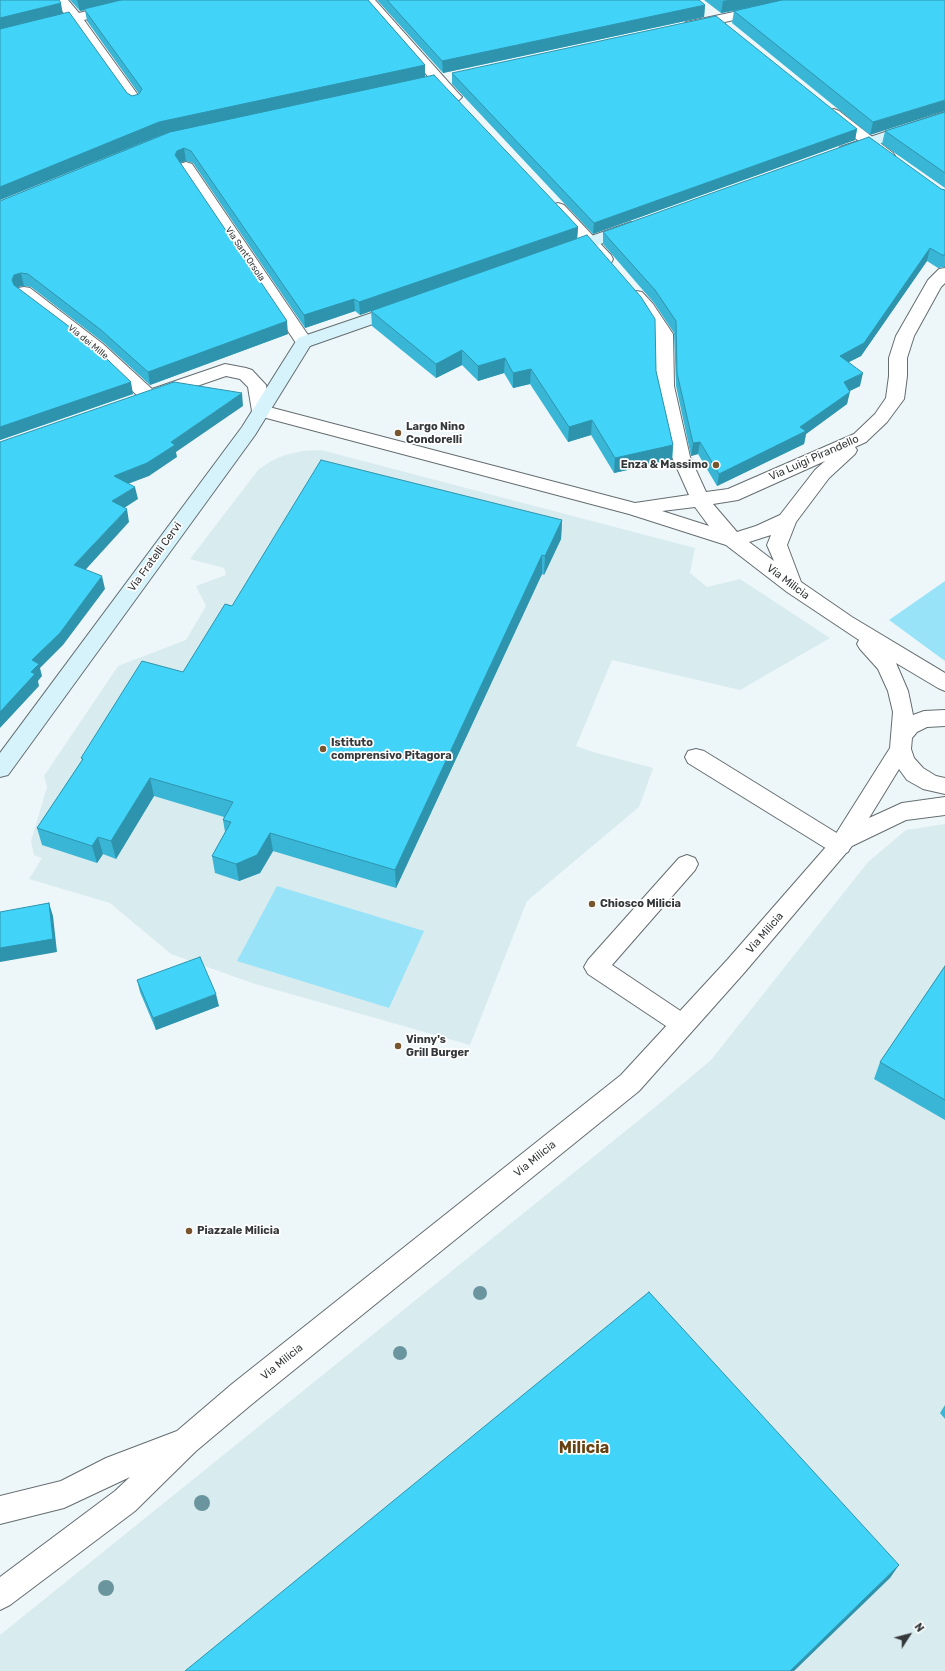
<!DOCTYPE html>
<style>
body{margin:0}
#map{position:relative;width:945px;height:1671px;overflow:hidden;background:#edf7fa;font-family:Rubik,sans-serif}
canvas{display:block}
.north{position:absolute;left:889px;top:1615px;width:40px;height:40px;-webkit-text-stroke:3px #fff;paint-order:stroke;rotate:54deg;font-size:11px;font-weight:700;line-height:16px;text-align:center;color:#35383a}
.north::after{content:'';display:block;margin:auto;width:14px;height:18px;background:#35383a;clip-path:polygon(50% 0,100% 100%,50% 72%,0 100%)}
</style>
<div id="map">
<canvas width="945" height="1671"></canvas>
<div class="north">N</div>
</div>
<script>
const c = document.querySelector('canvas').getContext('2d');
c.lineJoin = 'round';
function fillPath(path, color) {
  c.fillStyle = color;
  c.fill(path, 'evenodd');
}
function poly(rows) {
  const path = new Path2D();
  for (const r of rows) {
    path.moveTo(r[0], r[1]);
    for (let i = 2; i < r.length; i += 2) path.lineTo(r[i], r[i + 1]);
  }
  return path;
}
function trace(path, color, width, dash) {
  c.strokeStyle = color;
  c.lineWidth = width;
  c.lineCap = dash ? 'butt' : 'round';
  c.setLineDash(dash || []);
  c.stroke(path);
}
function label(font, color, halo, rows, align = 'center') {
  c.font = font + ' Rubik,sans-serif';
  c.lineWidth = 3.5;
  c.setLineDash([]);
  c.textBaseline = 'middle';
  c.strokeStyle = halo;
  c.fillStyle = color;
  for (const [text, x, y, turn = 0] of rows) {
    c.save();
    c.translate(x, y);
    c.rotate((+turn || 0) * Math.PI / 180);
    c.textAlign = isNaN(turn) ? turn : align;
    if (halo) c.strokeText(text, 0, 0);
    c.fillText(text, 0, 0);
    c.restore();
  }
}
fillPath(poly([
 [321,450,695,548,690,573,707,587,740,579,830,638,740,690,612,660,576,746,593,752,653,768,646,788,639,807,527,901,470,1045,252,983,171,954,110,903,29,879,42,858,34,855,31,841,47,787,44,776,118,666,186,640,206,606,196,586,226,575,224,568,190,559,258,470,271,461,285,455,302,451],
 [945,824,945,1671,0,1671,0,1635,654,1108,711,1060,868,862,906,830]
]), '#d8ebef');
fillPath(poly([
 [945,581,945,661,889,620],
 [277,886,424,931,389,1008,237,961]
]), '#99e3f9');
const lane = poly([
 [696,749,704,751,848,840,851,846,848,852,840,855,832,852,688,763,685,757,688,751,696,749],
 [687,855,695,858,698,864,695,870,612,965,691,1018,695,1025,691,1032,683,1035,675,1032,588,974,584,967,588,960,679,858,687,855]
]);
const street = poly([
 [53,0,68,0,79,13,130,0,155,0,153,3,84,20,143,102,140,105,135,107,130,105,72,23,0,40,0,32,66,16,53,0],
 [360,0,375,0,459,94,462,97,459,100,454,102,449,100,360,0],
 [791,0,818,0,816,3,811,4,691,29,686,28,684,25,686,22,691,21,791,0],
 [834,109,839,111,893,153,895,156,893,159,887,161,881,159,829,117,826,114,829,111,834,109],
 [186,162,192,164,310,338,313,342,310,346,304,347,298,346,178,167,180,164,186,162],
 [558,203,564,205,611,255,613,259,611,263,605,264,599,263,552,211,550,208,552,205,558,203],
 [945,268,945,283,941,287,914,336,907,358,907,376,904,399,887,422,866,442,855,447,857,450,855,454,829,478,796,522,787,545,801,582,852,617,945,673,945,691,938,688,896,663,908,691,913,715,924,711,945,710,945,726,927,727,917,732,912,738,911,749,914,758,923,768,936,776,945,778,945,794,923,789,907,780,899,769,869,818,902,803,945,797,945,815,906,820,852,846,744,973,639,1091,252,1404,196,1451,135,1511,10,1605,0,1610,0,1577,115,1491,130,1477,64,1508,0,1524,0,1496,61,1481,106,1458,177,1431,232,1384,621,1075,728,959,832,840,890,748,893,712,888,691,878,669,860,649,857,644,859,640,787,592,726,545,629,514,255,415,252,411,248,387,240,379,226,376,162,398,148,402,142,400,91,352,18,296,16,292,18,288,24,287,30,288,103,344,152,389,225,364,246,368,252,370,266,385,269,407,635,503,689,495,672,457,656,386,655,334,641,311,628,296,630,292,636,291,642,292,653,304,673,334,674,386,690,457,706,492,728,489,854,434,875,414,886,398,889,376,889,358,896,336,928,280,939,269,945,268],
 [825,461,815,470,780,515,756,526,737,532,713,504,738,500,825,461],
 [695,507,709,526,662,511,695,507],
 [771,535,767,545,774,561,749,542,771,535]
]);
const secondary = poly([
 [945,112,945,122,846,155,840,153,838,150,840,147,945,112],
 [631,222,637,224,639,227,637,230,572,255,566,256,560,255,558,251,560,247,631,222],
 [401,303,407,304,410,308,407,312,310,346,255,435,8,775,0,777,0,753,242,427,298,338,401,303]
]);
trace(lane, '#656d70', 2);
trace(street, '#656d70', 2);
trace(secondary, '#656d70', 2);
fillPath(lane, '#fff');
fillPath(street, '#fff');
fillPath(secondary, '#d6f3fb');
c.fillStyle = '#6b959e';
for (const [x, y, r] of [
 [480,1293,7],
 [400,1353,7],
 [202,1503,8],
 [106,1588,8]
]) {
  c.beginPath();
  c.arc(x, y, r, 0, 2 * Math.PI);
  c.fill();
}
fillPath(poly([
 [0,0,63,14,127,93,132,96,139,94,87,21,85,10,80,11,70,0,368,0,425,65,425,77,578,227,577,239,656,371,673,445,672,460,614,473,591,435,568,442,530,384,513,388,504,373,478,381,462,365,436,378,372,326,371,311,360,315,355,311,305,328,193,163,186,161,180,163,288,334,150,385,104,343,31,287,24,286,17,287,133,394,0,440,0,201,166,133,161,135,0,200],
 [377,0,699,0,705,5,704,17,443,73],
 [704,0,945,0,870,135,732,23,734,11,721,13],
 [452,73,857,129,855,140,593,234,452,84],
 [945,112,945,188,882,144,885,131],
 [941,189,945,190,945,267,938,268,927,261,861,356,849,362,860,386,849,391,847,404,806,434,804,444,717,486,698,454,691,456,676,386,674,333,654,303,603,244,603,232],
 [562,520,561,539,544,575,542,574,396,888,273,851,260,873,239,881,215,873,212,856,225,832,223,820,224,817,154,796,116,859,103,854,97,863,42,845,37,828,82,760,81,758,183,672,232,606],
 [945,966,945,1120,874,1079,880,1062],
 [137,980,219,1006,156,1030,140,992],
 [945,1405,945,1419,940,1413]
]), '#39b6d5');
fillPath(poly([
 [77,0,124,0,84,9,85,10,80,11],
 [728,0,784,0,721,13,723,1],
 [61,3,63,15,0,31,0,18],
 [705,5,704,17,443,73,442,61],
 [425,65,425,77,161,135,0,200,0,187,159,122],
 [945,100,945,111,870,135,873,122],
 [857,129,855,140,593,234,594,223],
 [184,148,186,161,179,163,175,155,177,151],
 [578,227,577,240,360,315,359,302],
 [930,248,927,261,861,356,837,368,840,356],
 [21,273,24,286,17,287,15,293,12,280,14,275],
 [354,299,355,311,305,328,304,315],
 [287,321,288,334,150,385,148,372],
 [462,350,462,365,436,378,436,364],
 [505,358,504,373,478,381,478,366],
 [531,369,530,384,513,388,513,373],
 [863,373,860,386,842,395,844,382],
 [131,382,133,394,0,440,0,427],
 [850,392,847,404,806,434,804,444,717,486,719,474,800,427],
 [242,393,243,406,176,452,177,457,149,476,117,488,114,476,171,442],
 [592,420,591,435,568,442,569,427],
 [700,442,698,454,691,456,693,443],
 [673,445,672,460,614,473,615,458],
 [135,487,138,499,115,514,112,501],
 [127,509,129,522,78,578,74,565],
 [562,520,561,539,544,575,545,556],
 [542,555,542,574,396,888,395,870],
 [102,576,105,589,63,645,40,668,42,676,38,681,39,686,0,728,0,712,31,672,32,660],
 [150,778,154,796,116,859,111,841],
 [270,833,273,851,260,873,239,881,236,864],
 [98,837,103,854,97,863,92,846],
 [49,903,53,916,57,952,0,962,0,948],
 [216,994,219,1006,156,1030,153,1018],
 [899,1565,890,1578,794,1671,790,1671]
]), '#2e94ae');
const building = poly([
 [0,0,59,0,61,3,0,18,0,0],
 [121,0,368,0,425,65,159,122,0,187,0,29,69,12,127,93,132,96,139,94,142,89,84,9,121,0],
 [387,0,699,0,705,5,442,61,387,0],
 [782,0,945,0,945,100,873,122,734,11,782,0],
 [716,16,857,129,594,223,452,73,716,16],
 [434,75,578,227,359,302,354,299,304,315,191,151,184,148,177,151,175,155,287,321,148,372,101,330,28,274,21,273,14,275,12,280,14,285,87,340,131,382,0,427,0,201,170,132,434,75],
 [945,112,945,173,885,131,945,112],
 [869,137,941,189,945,190,945,255,942,255,930,248,864,343,840,356,863,373,844,382,850,392,800,427,806,431,719,474,700,442,693,443,677,373,676,321,655,290,603,232,869,137],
 [587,235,641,297,655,319,656,371,673,445,615,458,592,420,569,427,531,369,513,373,505,358,478,366,462,350,436,364,371,311,587,235],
 [174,382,242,393,171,442,175,445,147,463,114,476,135,487,112,501,127,509,74,565,102,576,60,633,32,660,39,664,31,672,35,674,0,712,0,442,174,382],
 [321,460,562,520,545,556,542,555,395,870,270,833,257,855,236,864,212,856,231,822,223,820,233,802,150,778,111,841,98,837,92,846,37,828,83,759,81,758,142,661,183,672,225,604,232,606,321,460],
 [49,903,53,939,0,948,0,912,49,903],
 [200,957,216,994,153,1018,137,980,200,957],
 [945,966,945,1100,880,1062,945,966],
 [649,1292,899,1565,790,1671,185,1671,649,1292]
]);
fillPath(building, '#42d4f8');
trace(building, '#2e94ae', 1);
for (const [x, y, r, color] of [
 [398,433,4,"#78552e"],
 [716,465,4,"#78552e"],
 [323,749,4,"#78552e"],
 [592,904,4,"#78552e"],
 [398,1046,4,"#78552e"],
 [189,1231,4,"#78552e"]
]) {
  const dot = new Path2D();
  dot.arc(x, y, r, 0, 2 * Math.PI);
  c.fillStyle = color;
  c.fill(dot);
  trace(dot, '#fff', 1.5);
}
label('9px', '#35383a', '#fff', [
 ["Via Sant'Orsola",245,254,56],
 ["Via dei Mille",88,342,39]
]);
label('bold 11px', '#35383a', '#fff', [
 ["Largo Nino",406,427],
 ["Condorelli",406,440],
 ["Enza & Massimo",708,465,"right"],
 ["Istituto",331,743],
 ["comprensivo Pitagora",331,756],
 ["Chiosco Milicia",600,904],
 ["Vinny's",406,1040],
 ["Grill Burger",406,1053],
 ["Piazzale Milicia",197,1231]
], 'left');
label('11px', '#35383a', '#fff', [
 ["Via Luigi Pirandello",814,458,-24],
 ["Via Fratelli Cervi",155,557,-54],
 ["Via Milicia",788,582,37],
 ["Via Milicia",765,933,-49],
 ["Via Milicia",535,1159,-39],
 ["Via Milicia",282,1362,-39]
]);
label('bold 16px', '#664010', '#fff', [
 ["Milicia",584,1448]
]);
</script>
